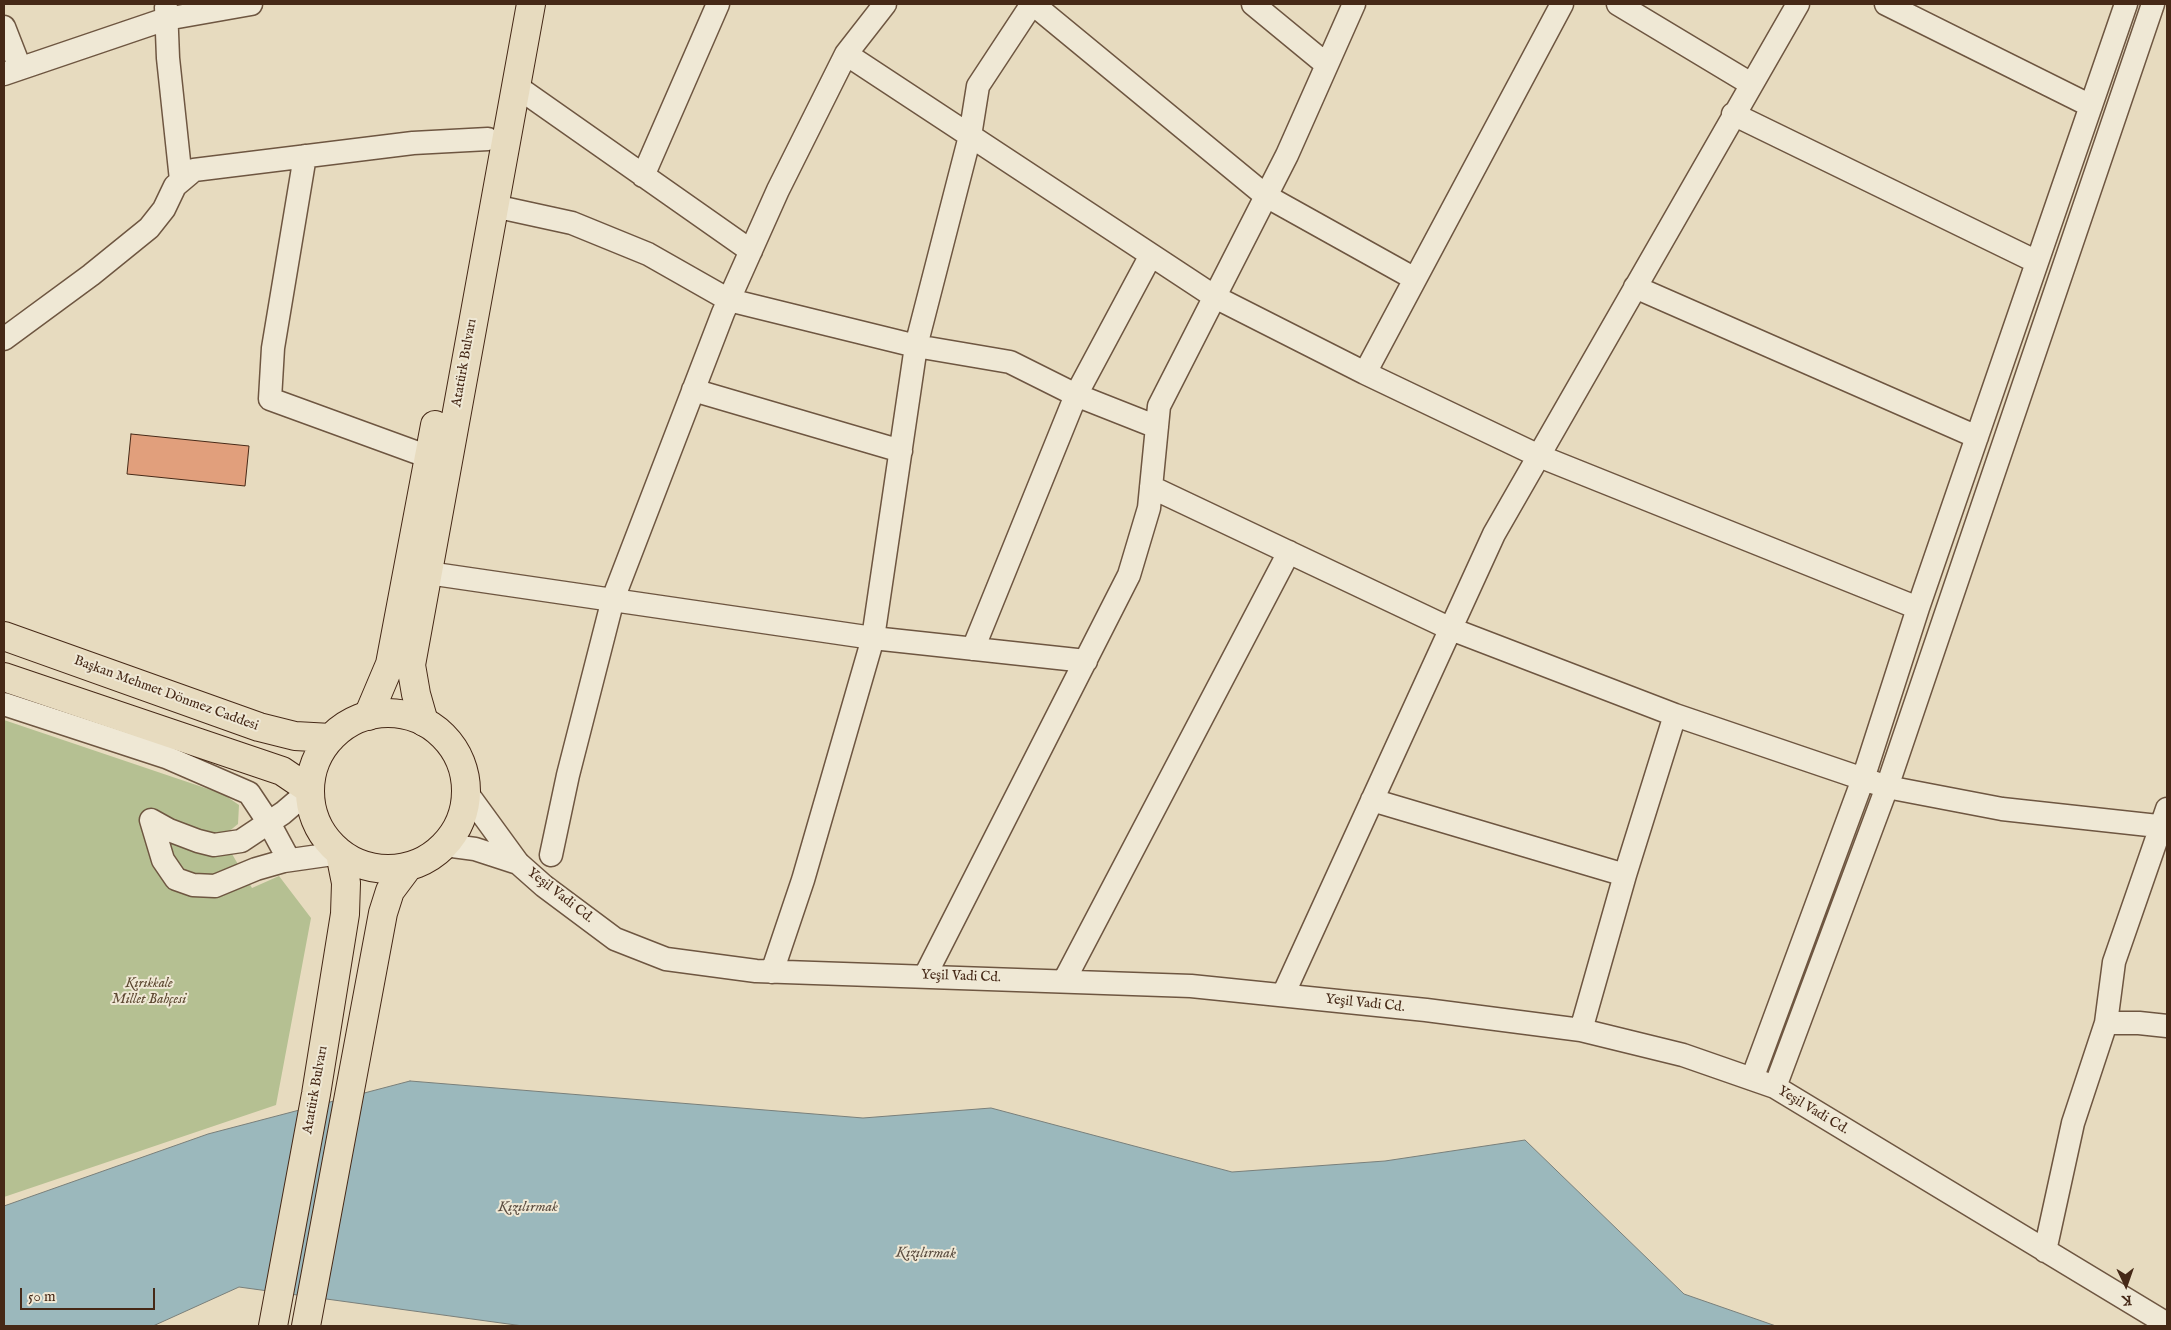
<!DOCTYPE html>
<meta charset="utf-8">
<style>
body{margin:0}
#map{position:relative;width:2171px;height:1330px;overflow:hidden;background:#e7dbbf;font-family:"IM FELL English",serif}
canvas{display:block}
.frame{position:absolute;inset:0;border:5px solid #462917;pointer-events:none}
.north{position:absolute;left:2101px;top:1260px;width:50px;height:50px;-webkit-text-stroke:4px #efe8d5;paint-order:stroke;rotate:177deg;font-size:14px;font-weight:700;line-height:20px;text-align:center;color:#462917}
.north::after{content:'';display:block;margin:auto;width:18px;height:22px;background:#462917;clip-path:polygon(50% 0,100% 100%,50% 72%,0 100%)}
.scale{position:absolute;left:20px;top:1288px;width:135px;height:22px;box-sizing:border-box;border:2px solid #462917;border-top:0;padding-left:6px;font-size:15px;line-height:18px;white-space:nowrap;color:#462917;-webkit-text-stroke:4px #efe8d5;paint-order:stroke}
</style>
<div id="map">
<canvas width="2171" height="1330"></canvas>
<div class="frame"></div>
<div class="north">K</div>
<div class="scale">50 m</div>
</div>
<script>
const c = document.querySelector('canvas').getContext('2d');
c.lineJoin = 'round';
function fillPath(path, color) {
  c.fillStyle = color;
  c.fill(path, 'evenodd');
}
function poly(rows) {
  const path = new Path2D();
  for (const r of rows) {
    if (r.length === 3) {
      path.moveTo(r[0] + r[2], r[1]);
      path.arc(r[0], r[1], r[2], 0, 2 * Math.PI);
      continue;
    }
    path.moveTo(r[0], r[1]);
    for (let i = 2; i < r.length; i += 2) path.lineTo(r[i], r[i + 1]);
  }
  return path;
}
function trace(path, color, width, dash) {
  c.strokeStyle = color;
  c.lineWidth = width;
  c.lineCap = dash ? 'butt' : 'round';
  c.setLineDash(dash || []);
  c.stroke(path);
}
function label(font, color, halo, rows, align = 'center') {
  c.font = font + ' "IM FELL English",serif';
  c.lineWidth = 4;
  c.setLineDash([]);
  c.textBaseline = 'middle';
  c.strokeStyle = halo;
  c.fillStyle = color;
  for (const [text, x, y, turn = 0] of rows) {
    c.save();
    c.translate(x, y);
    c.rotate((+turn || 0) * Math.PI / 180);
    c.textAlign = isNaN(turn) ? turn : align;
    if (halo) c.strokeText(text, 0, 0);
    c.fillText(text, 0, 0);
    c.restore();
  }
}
fillPath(poly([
 [4,720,223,794,239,805,238,824,222,837,252,888,279,876,311,918,276,1105,4,1197]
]), '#b5c092');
const water = poly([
 [410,1081,863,1118,991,1108,1232,1172,1385,1161,1525,1140,1684,1294,1776,1326,523,1326,239,1287,153,1326,4,1326,4,1206,208,1134,410,1081]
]);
fillPath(water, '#9bb8bc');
trace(water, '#797f7a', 1);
const building = poly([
 [131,434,249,446,245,486,127,474,131,434]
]);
fillPath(building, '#e19f7c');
trace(building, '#462917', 1);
const minor = poly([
 [1033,4,1266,196,1415,279],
 [1253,4,1327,65],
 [1618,4,1751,84],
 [1886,4,2091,106],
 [166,7,168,58,181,180],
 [4,27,20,68],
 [846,54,1215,297,1365,373,1539,456,1918,608],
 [4,74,166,19,251,4],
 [516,86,751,251],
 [1733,114,2037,262],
 [305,156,273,348,270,399,429,457],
 [643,176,718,4],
 [494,206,572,223,648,254,729,300,916,346,1010,362,1076,395,1157,427],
 [1635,287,1977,437],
 [4,339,91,275,149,228,164,209,175,186,194,170,413,143,488,139],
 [1365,373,1562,4],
 [693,390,901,451],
 [1151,487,1451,629,1675,715,1887,787,2002,809,2167,827],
 [428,573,873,638,1086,661],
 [973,649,1076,395,1151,255],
 [4,704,166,757,249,793,269,823,289,860],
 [310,790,283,813,241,841,214,845,198,841,169,830,151,820,163,860,176,879,193,885,215,886,256,869,284,861,340,853],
 [467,793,518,863,544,886,615,939,666,959,756,971,1191,986,1426,1010,1581,1030,1683,1055,1775,1087,2167,1324],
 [1372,800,1625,875],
 [445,845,475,849,518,863],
 [551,855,568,775,613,599,723,313,778,190,846,54,885,4],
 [772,972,803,880,873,638,916,346,970,136,978,86,1032,4],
 [925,976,1129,575,1149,508,1159,406,1287,155,1354,4],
 [1064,981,1289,552],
 [1283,995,1494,534,1798,4],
 [2106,1023,2139,1023,2167,1026],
 [1581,1030,1625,875,1675,715],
 [1752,1079,1863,779,1918,608,2126,4],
 [1775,1087,1887,787,2153,4],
 [2045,1251,2073,1123,2106,1023,2114,962,2167,809]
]);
const major = poly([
 [368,716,390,664,435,425],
 [424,722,416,694,411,665,531,4]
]);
const highway = poly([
 [4,636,259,727,295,736,331,738],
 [4,677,282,771,310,790],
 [388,791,78],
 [273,1326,316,1094,345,914,346,883,340,853],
 [306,1326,383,913,390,891,408,867]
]);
trace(minor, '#6e5641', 25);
trace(major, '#462917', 30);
trace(highway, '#462917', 30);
trace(minor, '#efe8d5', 22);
trace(major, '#e7dbbf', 28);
trace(highway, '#e7dbbf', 28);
label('14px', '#462917', '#efe8d5', [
 ["Atatürk Bulvarı",465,363,-80],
 ["Başkan Mehmet Dönmez Caddesi",166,694,20],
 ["Yeşil Vadi Cd.",560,896,38],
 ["Yeşil Vadi Cd.",961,977,2],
 ["Yeşil Vadi Cd.",1365,1004,6],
 ["Atatürk Bulvarı",316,1090,-80],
 ["Yeşil Vadi Cd.",1813,1111,31]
]);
label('italic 14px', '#5c4730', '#efe8d5', [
 ["Kırıkkale",149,984],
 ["Millet Bahçesi",149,1000]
]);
label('italic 15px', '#5b4d40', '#efe8d5', [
 ["Kızılırmak",528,1208],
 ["Kızılırmak",926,1254,1]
]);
</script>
